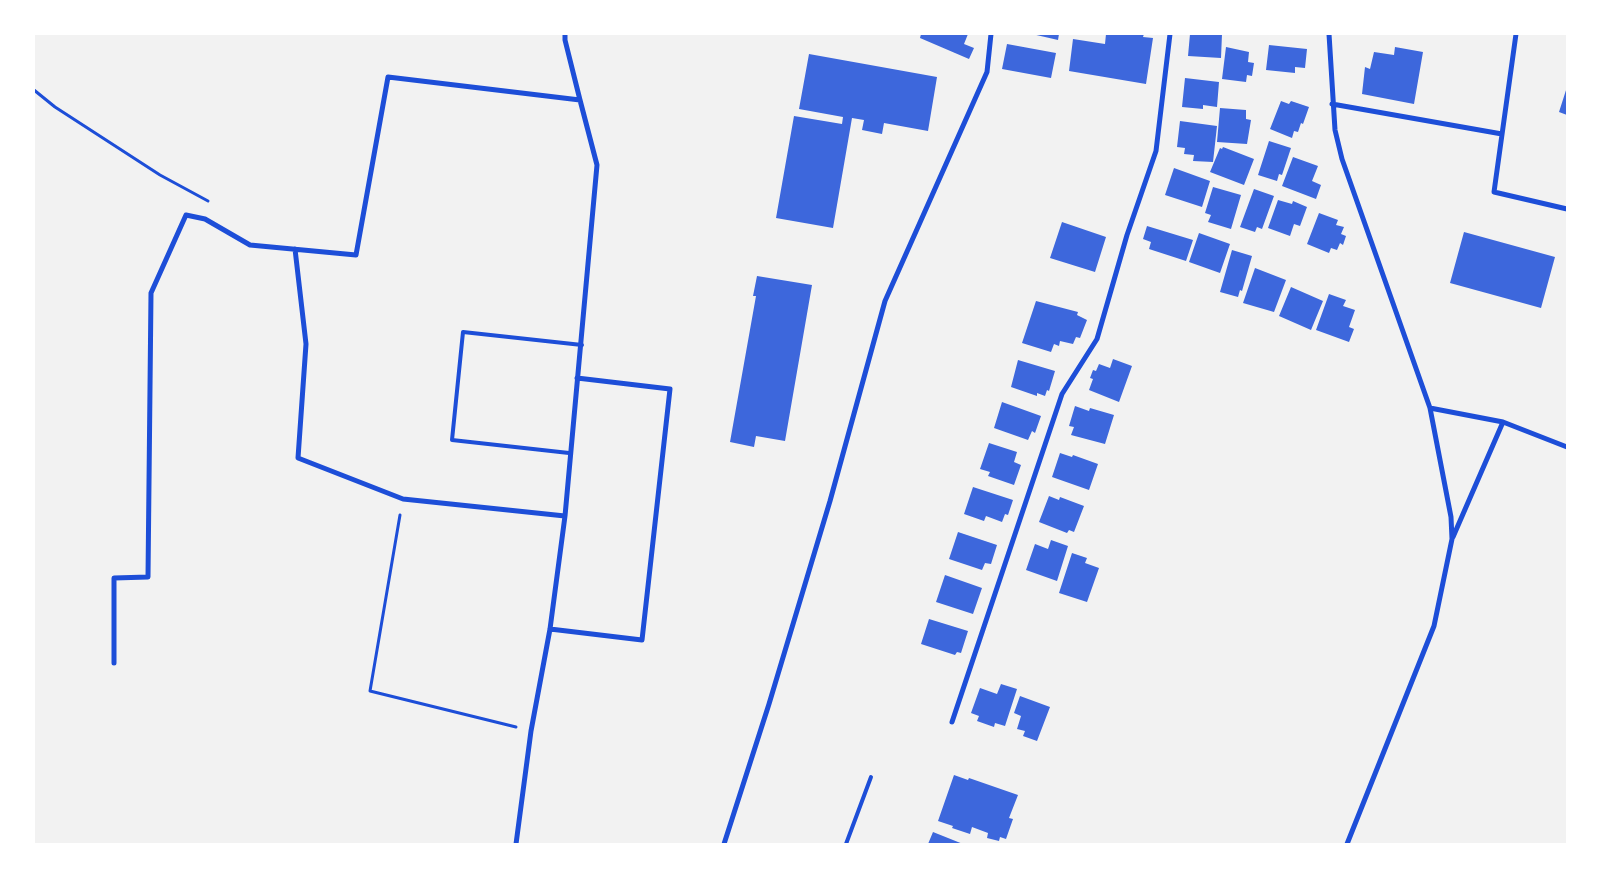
<!DOCTYPE html>
<style>
body{margin:0}
#map{position:relative;width:1601px;height:878px;overflow:hidden;background:#f2f2f2;font-family:Mulish,sans-serif}
canvas{display:block}
.frame{position:absolute;inset:0;border:35px solid #fff;pointer-events:none}
</style>
<div id="map">
<canvas width="1601" height="878"></canvas>
<div class="frame"></div>
</div>
<script>
const c = document.querySelector('canvas').getContext('2d');
c.lineJoin = 'round';
function fillPath(path, color) {
  c.fillStyle = color;
  c.fill(path, 'evenodd');
}
function poly(rows) {
  const path = new Path2D();
  for (const r of rows) {
    path.moveTo(r[0], r[1]);
    for (let i = 2; i < r.length; i += 2) path.lineTo(r[i], r[i + 1]);
  }
  return path;
}
function trace(path, color, width, dash) {
  c.strokeStyle = color;
  c.lineWidth = width;
  c.lineCap = dash ? 'butt' : 'round';
  c.setLineDash(dash || []);
  c.stroke(path);
}
fillPath(poly([
 [921,34,968,34,964,44,974,48,969,59,920,38],
 [1032,34,1059,34,1058,40],
 [1106,34,1144,34,1143,37,1153,38,1146,84,1069,71,1073,39,1105,44],
 [1190,34,1222,34,1221,58,1188,56],
 [1007,44,1056,53,1051,78,1002,69],
 [1269,45,1307,49,1305,68,1295,67,1295,73,1266,70],
 [1226,47,1249,52,1248,62,1254,63,1252,76,1247,75,1246,82,1222,79],
 [1395,47,1423,52,1414,104,1362,94,1365,67,1370,69,1374,52,1394,55],
 [809,54,937,77,928,131,884,123,882,134,862,130,864,120,852,118,833,228,776,218,794,116,842,124,843,117,799,109],
 [1185,78,1219,82,1217,107,1203,105,1203,109,1182,107],
 [1567,87,1567,115,1559,112],
 [1281,101,1289,104,1291,101,1309,107,1303,124,1301,123,1298,132,1294,131,1292,138,1270,129],
 [1220,108,1246,110,1246,119,1251,120,1247,144,1217,142],
 [1180,121,1217,126,1213,162,1193,161,1194,155,1184,154,1185,148,1177,147],
 [1269,141,1291,148,1282,175,1279,174,1277,181,1258,175],
 [1223,147,1254,159,1244,185,1210,172,1220,148,1222,149],
 [1293,157,1318,166,1312,181,1321,185,1316,199,1282,186],
 [1174,168,1210,181,1202,207,1165,195],
 [1213,187,1241,195,1231,229,1208,222,1211,215,1205,213],
 [1254,189,1274,196,1262,229,1257,227,1255,232,1240,227],
 [1278,200,1292,204,1293,201,1307,207,1300,226,1294,224,1290,236,1268,228],
 [1319,213,1338,220,1336,225,1344,227,1341,234,1346,236,1343,245,1340,243,1337,250,1331,248,1329,253,1307,244],
 [1062,222,1106,237,1095,272,1050,258],
 [1147,226,1193,240,1186,261,1149,249,1151,242,1143,239],
 [1464,232,1555,257,1541,308,1450,283],
 [1199,233,1230,244,1220,273,1189,262],
 [1232,250,1252,256,1242,291,1240,290,1238,297,1220,292],
 [1255,268,1286,280,1274,312,1243,303],
 [757,276,812,285,785,441,756,436,754,447,730,442,756,296,753,296],
 [1291,287,1323,301,1311,330,1279,316],
 [1329,294,1346,300,1343,306,1355,310,1349,327,1354,329,1349,342,1316,330],
 [1036,301,1078,312,1077,315,1087,320,1080,338,1076,337,1073,344,1060,341,1059,346,1054,344,1051,352,1022,343],
 [1113,359,1132,366,1119,402,1089,390,1093,379,1090,378,1093,370,1096,371,1099,364,1110,368],
 [1018,360,1055,371,1049,391,1047,390,1045,396,1037,393,1037,396,1011,387],
 [1002,402,1041,416,1035,433,1032,431,1028,440,994,428],
 [1075,406,1089,411,1090,408,1114,415,1105,444,1071,435,1074,427,1069,426],
 [989,443,1017,452,1014,462,1021,465,1014,485,988,476,990,472,980,469],
 [1060,453,1072,457,1073,455,1098,464,1089,490,1052,477],
 [973,487,1013,500,1008,515,1005,514,1002,522,986,516,984,521,964,514],
 [1049,496,1059,500,1060,497,1084,506,1074,532,1069,530,1067,533,1039,522],
 [958,532,997,545,991,564,985,563,982,570,949,559],
 [1051,540,1068,546,1057,581,1026,570,1035,544,1048,549],
 [1072,553,1087,558,1085,563,1099,568,1087,602,1059,593],
 [945,575,982,588,973,614,936,602],
 [929,619,968,631,961,653,957,652,955,655,921,644],
 [1001,684,1017,689,1005,726,995,723,994,727,977,721,979,716,971,713,980,688,997,694],
 [1020,696,1050,707,1037,741,1023,736,1025,731,1017,729,1021,716,1014,713],
 [954,775,968,780,969,778,1018,795,1009,818,1013,819,1006,839,1000,837,999,841,987,838,988,833,972,827,970,834,952,828,953,826,938,821],
 [933,832,963,844,928,844]
]), '#3d67dc');
trace(poly([
 [34,90,55,107,160,175,208,201],
 [400,515,370,691,516,727]
]), '#1d4ed8', 3);
trace(poly([
 [569,453,452,440,463,332,582,345],
 [846,844,871,777]
]), '#1d4ed8', 4);
trace(poly([
 [1329,34,1335,130,1342,159,1430,408,1451,517,1452,539,1434,626,1347,844],
 [1516,34,1494,192,1567,209],
 [1332,104,1502,134],
 [295,249,306,344,298,458,403,499,565,516],
 [1430,408,1503,422,1567,447],
 [1453,537,1503,422],
 [550,629,642,640,670,389,577,378],
 [114,663,114,578,148,577,151,293,186,215,205,219,250,245,356,255,388,77,580,100],
 [952,722,1062,394,1097,339,1127,235,1156,151,1170,34],
 [516,844,531,731,550,629,565,516,597,165,580,100,565,40,565,34],
 [724,844,769,704,830,501,885,301,987,72,991,34]
]), '#1d4ed8', 5);
</script>
